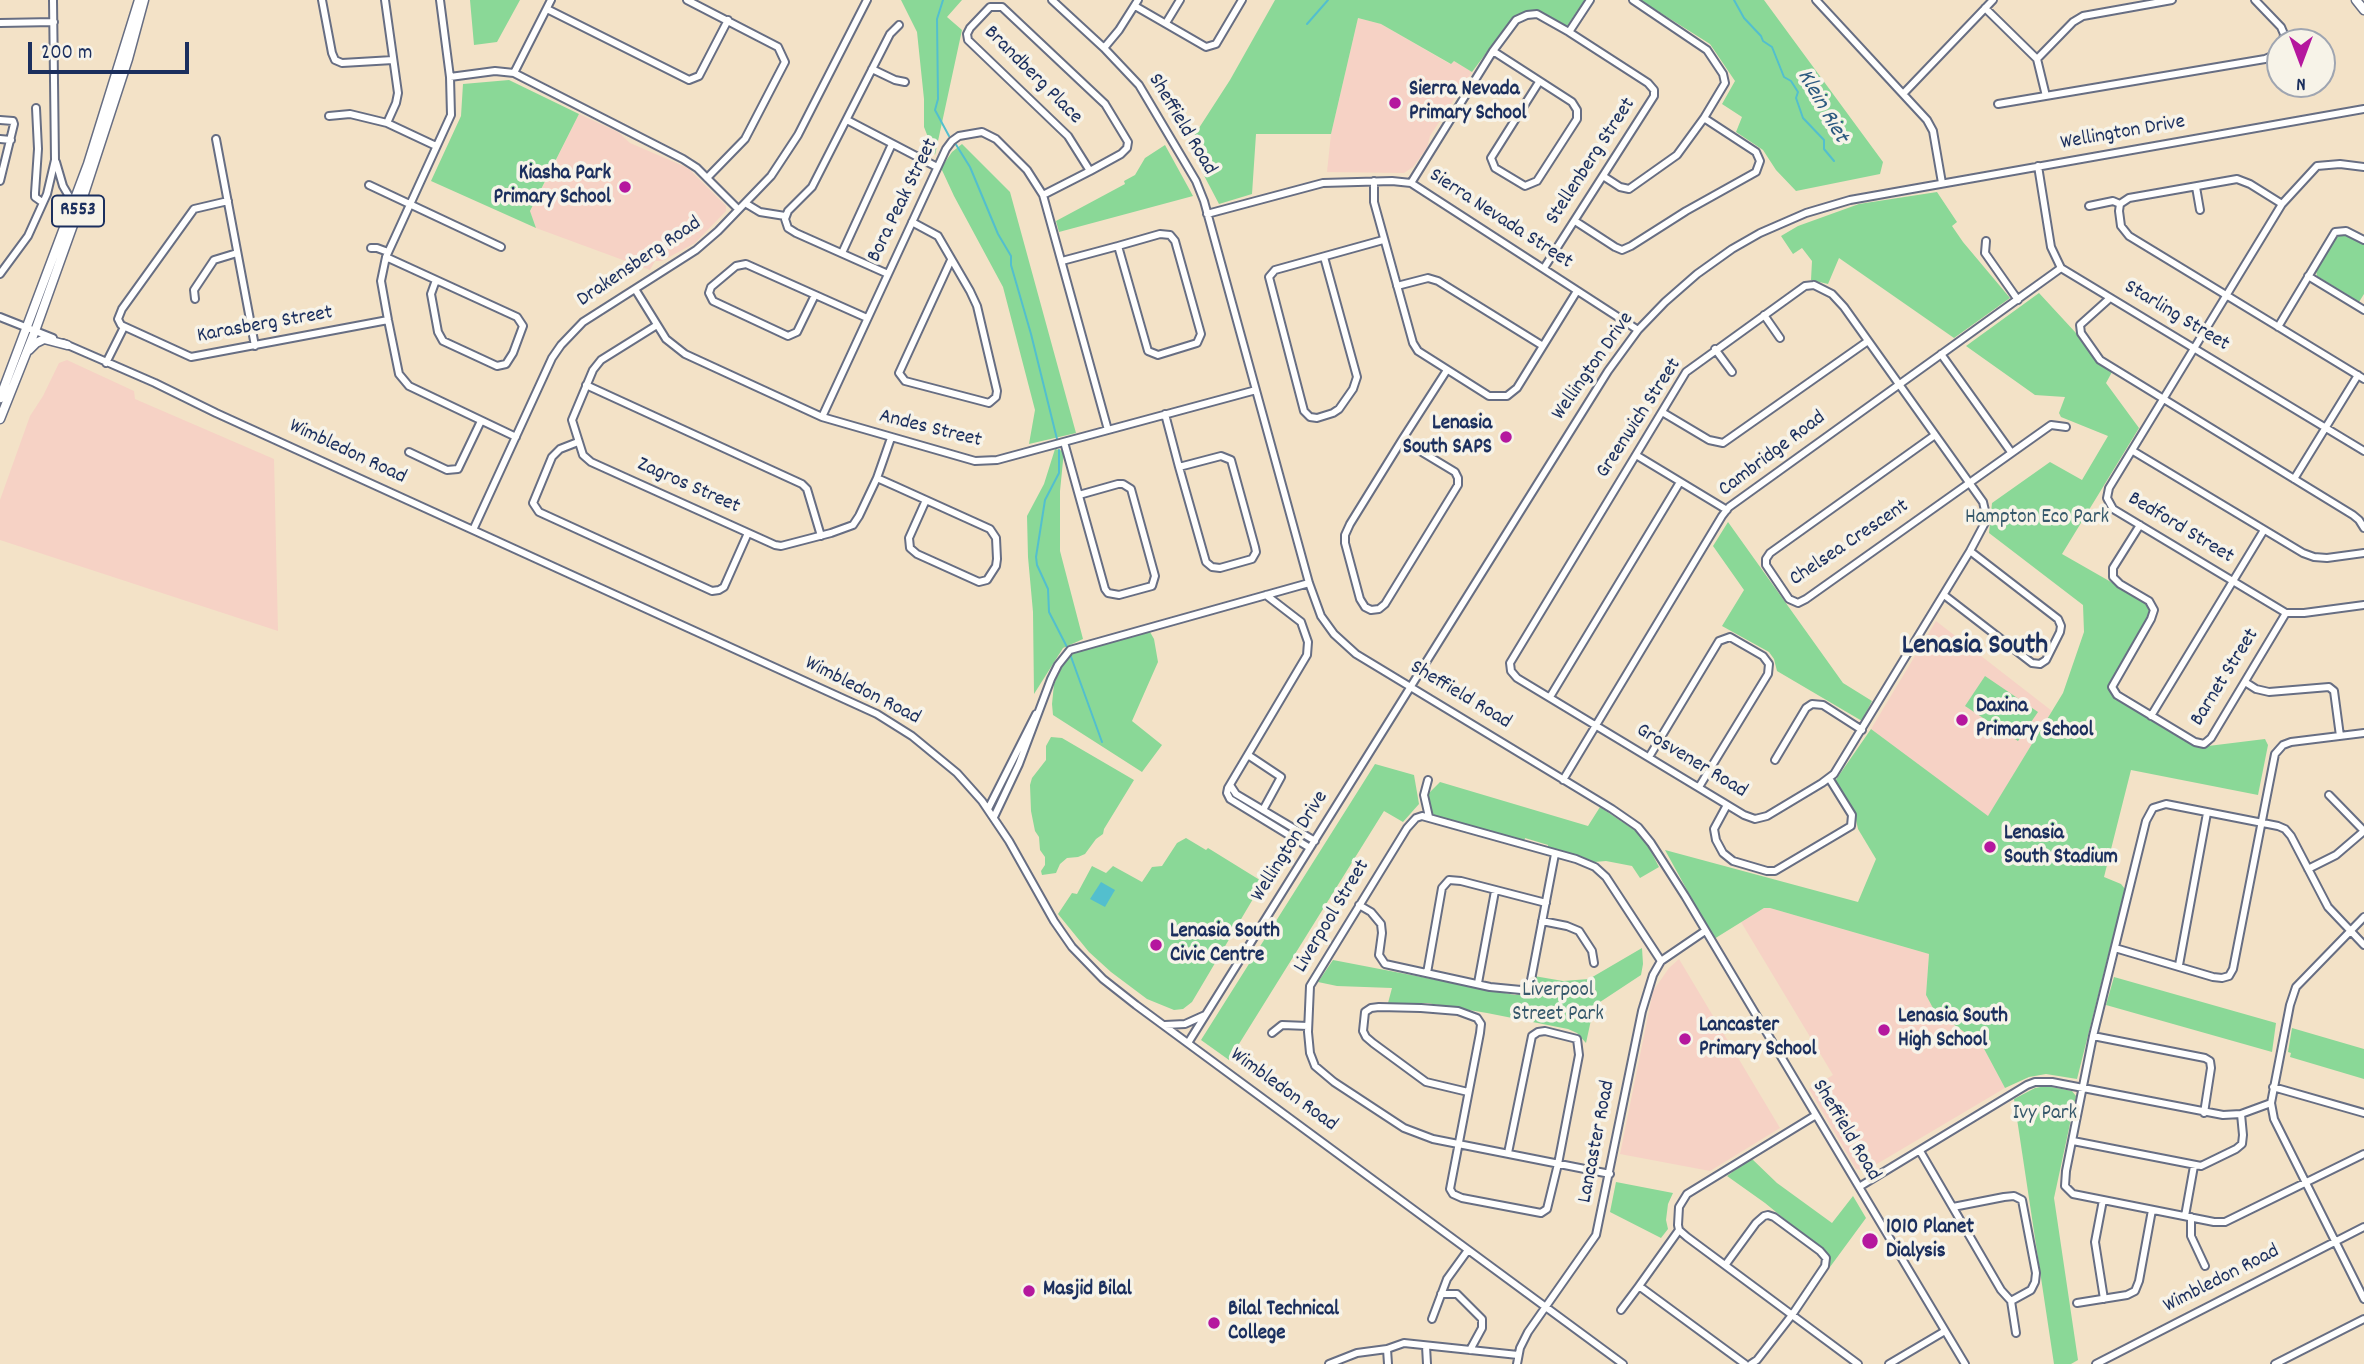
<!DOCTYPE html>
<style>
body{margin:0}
#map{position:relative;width:2364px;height:1364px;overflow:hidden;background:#f3e2c7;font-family:Dekko,sans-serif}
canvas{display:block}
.north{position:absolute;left:2266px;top:28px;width:70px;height:70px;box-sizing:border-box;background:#f7f3e8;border:2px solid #9fa5b1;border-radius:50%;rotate:180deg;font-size:19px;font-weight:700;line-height:28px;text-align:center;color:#1b2f5e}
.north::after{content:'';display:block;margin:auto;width:24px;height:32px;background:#b5179e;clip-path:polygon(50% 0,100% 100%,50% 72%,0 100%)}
.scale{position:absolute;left:28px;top:42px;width:161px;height:32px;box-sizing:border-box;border:4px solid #1b2f5e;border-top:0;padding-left:9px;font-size:21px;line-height:24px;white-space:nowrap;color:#1b2f5e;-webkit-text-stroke:5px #f7f3e8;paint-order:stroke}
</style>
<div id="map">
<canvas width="2364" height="1364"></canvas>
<div class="north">N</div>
<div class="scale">200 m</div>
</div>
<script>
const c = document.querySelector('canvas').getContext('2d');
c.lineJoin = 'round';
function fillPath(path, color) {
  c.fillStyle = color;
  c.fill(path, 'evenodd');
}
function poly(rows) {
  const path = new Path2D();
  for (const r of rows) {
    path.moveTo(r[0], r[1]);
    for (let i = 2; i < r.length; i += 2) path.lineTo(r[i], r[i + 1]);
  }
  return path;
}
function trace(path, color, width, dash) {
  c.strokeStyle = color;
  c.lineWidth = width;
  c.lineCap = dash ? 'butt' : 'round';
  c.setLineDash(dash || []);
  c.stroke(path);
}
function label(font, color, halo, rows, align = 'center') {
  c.font = font + ' Dekko,sans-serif';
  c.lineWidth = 7;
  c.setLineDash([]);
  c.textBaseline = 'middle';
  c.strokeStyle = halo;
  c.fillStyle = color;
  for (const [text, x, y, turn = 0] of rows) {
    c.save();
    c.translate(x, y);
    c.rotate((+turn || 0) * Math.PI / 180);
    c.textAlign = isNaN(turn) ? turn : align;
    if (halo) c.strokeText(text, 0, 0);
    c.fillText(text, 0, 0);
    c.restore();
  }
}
fillPath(poly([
 [1358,18,1381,24,1450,64,1454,61,1472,72,1430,136,1427,148,1413,167,1404,173,1327,172,1331,134],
 [579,114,618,132,630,143,688,168,726,206,726,211,695,243,662,261,655,261,650,270,536,228,530,212],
 [67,360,134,391,135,399,274,459,278,631,0,540,0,500,30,416,43,396,59,363],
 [1936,621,2052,711,1988,817,1871,729],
 [1764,908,1770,908,1929,954,1926,995,1934,1010,1982,1045,2005,1088,1865,1171,1856,1169,1809,1089,1833,1075,1741,922],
 [1679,959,1780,1128,1710,1171,1620,1154,1653,991,1669,968]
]), '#f6d2c5');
fillPath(poly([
 [470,0,520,0,497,42,474,45],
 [901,0,962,0,947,17,962,30,935,155,924,127,924,99,917,32],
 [1275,0,1585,0,1567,26,1534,10,1513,17,1472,72,1454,61,1451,64,1381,24,1358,18,1331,134,1256,134,1252,194,1219,204,1188,145,1230,80],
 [1640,0,1764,0,1883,162,1880,174,1796,191,1776,170,1763,150,1736,132,1742,117,1722,104,1735,81,1710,44],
 [509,80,579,114,530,211,536,228,431,181,461,116,463,84],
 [962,144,1010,192,1076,433,1029,444,1035,410,1003,287,954,196,941,168,952,152],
 [1165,145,1193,196,1059,232,1056,221,1125,184,1124,181,1135,175,1145,158],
 [1937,192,1957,222,1952,226,1963,242,2010,298,1954,338,1839,258,1828,284,1811,280,1812,261,1802,248,1793,254,1781,236,1798,226,1859,204],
 [2341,233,2344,233,2364,245,2364,294,2359,302,2317,276,2316,271,2338,235],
 [2039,293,2112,372,2106,383,2139,428,2062,554,2146,602,2152,609,2111,680,2112,694,2200,747,2265,739,2268,745,2258,795,2131,770,2104,877,2121,884,2125,889,2077,1079,2046,1074,2029,1077,2005,1088,1982,1045,1934,1010,1926,995,1929,954,1770,908,1764,908,1714,939,1665,850,1858,902,1876,859,1858,829,1854,811,1835,781,1871,729,1988,816,2063,693,2084,632,2083,605,1989,533,1992,503,2050,462,2082,480,2108,436,2061,417,2059,413,2065,397,2035,395,1966,346],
 [1055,449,1064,451,1060,491,1060,551,1083,639,1063,648,1034,694,1033,612,1028,557,1027,516,1044,484],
 [1728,522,1843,683,1872,701,1862,721,1777,671,1774,659,1769,652,1722,626,1744,590,1713,546],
 [1150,632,1154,639,1158,662,1132,721,1162,745,1142,772,1053,715,1052,704,1054,684,1065,661,1075,652],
 [1985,676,2038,712,2018,741,1965,706],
 [1051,737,1062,738,1134,780,1104,829,1103,834,1096,839,1085,854,1078,857,1067,858,1060,864,1056,873,1042,875,1041,871,1045,865,1045,857,1040,850,1039,837,1035,831,1031,811,1030,785,1032,778,1046,760,1046,746],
 [1375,764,1414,775,1419,804,1403,822,1384,811,1229,1060,1201,1040],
 [1440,782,1588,826,1600,807,1636,831,1647,844,1659,867,1640,878,1632,866,1606,861,1594,862,1548,848,1548,845,1525,838,1524,842,1434,815,1431,812,1427,795],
 [1186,838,1206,850,1208,848,1263,882,1192,1002,1183,1009,1174,1010,1147,999,1111,972,1089,952,1058,914,1072,893,1077,894,1092,866,1106,873,1113,866,1142,882,1152,867,1162,866,1177,843],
 [1642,948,1643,964,1641,975,1594,1006,1586,1043,1577,1033,1568,1029,1487,1013,1427,1003,1388,1003,1392,988,1337,986,1318,982,1333,960,1515,995,1525,993,1529,989,1534,976,1563,981,1589,979],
 [2114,977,2276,1023,2272,1052,2106,1005],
 [2292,1028,2364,1049,2364,1079,2290,1057,2291,1053,2288,1052],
 [2046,1086,2072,1091,2076,1096,2054,1198,2078,1360,2071,1364,2054,1364,2014,1099,2035,1088],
 [1751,1158,1777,1183,1832,1223,1853,1196,1866,1218,1830,1267,1826,1253,1765,1203,1727,1176],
 [1616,1182,1673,1193,1668,1204,1666,1220,1668,1229,1661,1238,1610,1212]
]), '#8ad897');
fillPath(poly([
 [1101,882,1115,890,1105,907,1090,899]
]), '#53bfce');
trace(poly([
 [943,0,937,19,938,99,935,110,949,136],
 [1734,0,1744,18,1761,36,1763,41,1772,47,1784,77,1791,81,1798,92,1796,98,1803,118,1824,140,1824,149,1834,161],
 [1307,24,1328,0],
 [955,143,970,167,998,234,1011,256,1011,265,1031,334,1057,439],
 [1059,450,1059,473,1045,500,1036,557,1037,565,1048,589,1049,612,1068,649],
 [1070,654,1102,742]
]), '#53bfce', 2);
const minor = poly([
 [322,0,332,53,335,60,342,63,393,60],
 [385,0,398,93,396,103,387,123],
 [440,0,450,77,451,115,386,257,381,281,388,320,399,374,409,386,516,437],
 [687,0,778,47,785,62,745,139,707,178],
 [1052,0,1104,48,1139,85,1196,181,1204,201,1309,583,1321,616,1334,634,1356,654,1612,809,1638,827,1651,843,1685,896,1965,1364],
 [1816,0,1927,120,1933,131,1942,183],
 [2255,0,2281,27,2284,34,2283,42],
 [1135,6,1206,47,1216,44,1242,0],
 [1985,8,2037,59,2046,96],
 [547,9,689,80,699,76,728,20],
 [0,23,54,22],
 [1166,23,1180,0],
 [1569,32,1590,0],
 [1104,48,1119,30,1138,0],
 [1493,51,1572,102,1577,110,1577,119,1537,181,1525,186,1495,168,1491,158,1539,82],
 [2037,59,2073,22,2083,16,2172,0],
 [872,69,895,80,905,82],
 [514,73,551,0],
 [450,77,495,71,514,73,683,159,697,168,738,209],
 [1903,94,1993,0],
 [1998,104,2265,59,2274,55,2280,49],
 [36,108,38,149,35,193,35,197,42,202],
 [329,116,350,114,387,123,436,146],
 [0,120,13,121,14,124,0,181],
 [847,120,937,167],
 [0,139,11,140],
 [216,139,255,346],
 [56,162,63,186,73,203],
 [2038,166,2051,247,2061,268,2364,451],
 [2364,167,2340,164,2317,166,2282,204,2109,488,2107,498,2113,509,2286,613,2304,613,2364,605],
 [1603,176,1620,187,1629,189,1677,155,1704,118,1725,83,1723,74,1707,50,1633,0],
 [1374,181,1374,202,1413,343,1418,351,1489,396,1507,396,1517,388,1577,291],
 [1411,183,1493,51,1516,20,1527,15,1537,14,1569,32,1648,83,1654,90,1654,96,1544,268],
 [369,185,501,247],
 [2196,187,2200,210],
 [1043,195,1090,171,1121,154,1127,148,1128,142,1105,104,1002,7,990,7,970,28,967,34,968,40,1068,136,1090,171],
 [228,201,194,209,122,309,118,319,121,325,191,357,388,320],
 [745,203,760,212,785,216],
 [2282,204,2250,184,2237,179,2129,198,2120,204,2119,211,2121,226,2129,236,2364,379],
 [2089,206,2113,201,2120,204],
 [1207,214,1323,183,1392,181,1411,183,1638,330],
 [1575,221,1615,247,1622,250,1631,246,1686,211,1756,172,1760,161,1756,152,1704,118],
 [912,222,938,236,970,291,977,306,997,391,996,397,989,403,905,381,899,373,951,260],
 [1986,241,1985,253,2018,300],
 [371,248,377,248,388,252],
 [842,253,892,144],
 [386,257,517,317,523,326,513,353,506,364,497,366,443,341,438,332,431,294,436,280],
 [1324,257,1357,377,1353,389,1339,409,1333,413,1317,418,1310,417,1304,411,1269,277,1275,270,1383,240],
 [1062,261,1118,246,1160,234,1170,235,1175,241,1201,334,1197,343,1158,355,1148,351,1118,246],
 [0,274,28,236,47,194,55,160,53,0],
 [888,274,796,233,788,228,785,219,788,211,812,187,890,34,899,25],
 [2308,276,2364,310],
 [1814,285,1832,294,1844,307,1983,502,1987,519,1970,551,1834,774,1822,783,1767,816,1755,819,1744,815,1517,678,1511,671,1510,663,1686,372,1805,286,1814,285],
 [1397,286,1428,278,1438,281,1543,346],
 [635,289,666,339,685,354,822,417,975,461,997,460,1256,390],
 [815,295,797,332,788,336,713,301,709,293,711,287,736,266,746,264,867,318],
 [2110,298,2080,325,2081,333,2100,360,2353,515,2359,520,2364,528],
 [195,299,194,290,214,260,237,253],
 [1764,315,1780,338],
 [0,317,53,338],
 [657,325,601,360,593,370,572,420,583,455,591,462,775,545,781,546,831,533,853,525,859,516,877,478,891,438],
 [2278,327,2335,232,2346,231,2364,240],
 [63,343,155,383,216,413,877,714,912,736,957,773,982,801,1009,841,1054,921,1072,947,1103,979,1136,1005,1623,1364],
 [1715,349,1732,372],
 [1941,354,2011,452],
 [106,363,124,327],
 [586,385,802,484,807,489,821,536],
 [1662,412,1709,440,1723,443,1868,341],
 [1165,414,1179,467,1206,562,1212,567,1220,568,1252,559,1256,552,1255,547,1231,460,1221,456,1179,467],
 [822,417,946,149,952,141,959,136,982,132,996,139,1027,170,1043,195,1108,430],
 [1935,435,1770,553,1766,559,1766,565,1789,599,1798,603,1806,599,2051,425,2066,427],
 [1402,440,1455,472,1458,478,1458,485,1385,604,1379,609,1371,610,1365,607,1360,599,1345,543,1345,535,1350,524,1402,440,1447,370],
 [578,442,560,449,552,457,533,503,539,512,712,591,719,590,724,587,748,533],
 [1064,442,1105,589,1108,593,1119,595,1152,586,1155,576,1131,489,1123,484,1118,484,1079,495],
 [2133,451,2303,553,2314,557,2327,558,2364,553],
 [409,452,447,470,458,469,481,421],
 [1636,455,1727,510],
 [877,478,895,486,990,529,996,538,997,559,996,566,987,580,979,582,917,554,910,548,909,538,926,500],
 [2294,479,2358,375],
 [2140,525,2113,568,2113,577,2120,584,2149,601,2154,610,2151,619,2112,687,2117,695,2195,742,2204,744,2211,738,2286,613],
 [473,530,552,358,561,345,583,322,696,250,718,231,771,176,798,135,867,0],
 [1266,595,1301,622,1308,642,1307,655,1228,788,1227,793,1230,799,1310,848],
 [1944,595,2032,663,2040,664,2046,660,2060,632,2061,626,2058,619,1970,551],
 [2245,682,2256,689,2269,692,2329,687,2334,691,2340,736],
 [1550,697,1680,482],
 [2151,716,2264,530],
 [1248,755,1281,777,1263,810],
 [1649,757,1719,641,1730,637,1763,656,1769,664,1768,674,1699,787],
 [1775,760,1806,708,1812,704,1823,705,1862,730],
 [1428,780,1424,795,1429,817],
 [1563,780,1722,516,1729,507,2061,268],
 [1230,785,1236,794,1315,841],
 [2329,795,2364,831],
 [1727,805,1714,829,1716,840,1723,853,1733,861,1767,871,1775,871,1851,826,1852,815,1829,778],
 [988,809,1036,714],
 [994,817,1019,764,1051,679,1058,665,1070,650,1309,583],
 [2308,869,2336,855,2364,831],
 [1359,905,1371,912,1381,924,1382,933,1379,955,1385,964,1490,987,1521,990,1529,985,1531,980,1555,854],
 [2364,917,2296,987,2290,1005,2271,1103,2274,1119,2364,1299],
 [1542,921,1567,926,1579,931,1592,951,1594,963],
 [2364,945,2328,907,2291,836,2285,829,2278,826,2166,804,2153,808,2146,821,2093,1036,2066,1171,2065,1186,2073,1194,2214,1222,2225,1222,2364,1154],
 [2115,948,2213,977,2222,978,2229,976,2233,969,2275,754,2283,745,2291,742,2364,733],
 [2179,965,2207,813],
 [1427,973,1442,888,1449,880,1461,881,1546,903],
 [1478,983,1495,891],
 [1165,1025,1185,1024,1205,1015],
 [1272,1033,1282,1025,1308,1026],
 [2093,1036,2205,1058,2210,1061,2211,1068,2204,1113],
 [1188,1043,1608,371,1638,330,1665,302,1697,274,1732,249,1760,233,1806,213,1850,200,2364,109],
 [2273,1087,2364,1113],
 [1468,1092,1426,1082,1373,1043,1366,1037,1363,1031,1365,1012,1371,1008,1379,1007,1421,1008,1458,1011,1477,1018,1481,1024,1480,1033,1450,1189,1453,1194,1462,1198,1541,1213,1547,1209,1558,1164,1579,1055,1577,1039,1545,1031,1538,1032,1532,1036,1508,1153],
 [1816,1115,1687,1194,1679,1207,1678,1225,1679,1230,1687,1237,1858,1364],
 [2073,1141,2201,1166,2236,1149,2242,1144,2243,1135,2241,1114],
 [1920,1151,2001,1290,2011,1301,2031,1290,2035,1282,2036,1273,2022,1200,2014,1196,2004,1197,1953,1207],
 [1610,1174,1433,1139,1404,1128,1334,1082,1315,1066,1310,1053,1308,1032,1310,986,1407,828,1416,818,1422,816,1576,859,1595,867,1606,877,1661,961],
 [1859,1187,2027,1085,2035,1082,2052,1082,2223,1115,2241,1114,2271,1103],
 [2103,1200,2095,1242,2104,1299],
 [2185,1216,2194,1166],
 [2191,1217,2191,1236,2205,1266],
 [1679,1230,1639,1286,1745,1364],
 [1726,1264,1756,1223,1764,1216,1768,1215,1774,1217,1820,1251,1826,1258,1825,1266,1792,1315,1757,1360,1751,1364],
 [1441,1294,1457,1294,1482,1319,1482,1328,1470,1350],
 [2011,1301,2016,1333],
 [2077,1303,2127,1295,2135,1291,2139,1281,2152,1210],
 [1621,1310,1639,1286],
 [1432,1319,1447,1279,1468,1250],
 [1426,1346,1427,1364],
 [1387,1349,1388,1364],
 [1329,1364,1357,1353,1387,1349,1404,1343,1518,1355],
 [1517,1364,1520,1348,1528,1332,1596,1235,1642,1011,1653,975,1661,961,1705,931],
 [1889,1364,1945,1331],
 [2096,1364,2364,1227],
 [2275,1364,2364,1319]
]);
const major = poly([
 [2356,0,2364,10],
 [29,350,36,343,44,339,67,345],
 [0,398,88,164,139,0],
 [0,419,35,331,82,200,128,59,144,0]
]);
trace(minor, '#676e83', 10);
trace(major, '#676e83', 11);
trace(minor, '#fff', 6);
trace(major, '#fff', 8);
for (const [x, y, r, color] of [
 [1395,103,7,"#b5179e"],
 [625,187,7,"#b5179e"],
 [1506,437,7,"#b5179e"],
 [1962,720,7,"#b5179e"],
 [1990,847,7,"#b5179e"],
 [1156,945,7,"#b5179e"],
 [1884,1030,7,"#b5179e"],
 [1685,1039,7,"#b5179e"],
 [1870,1241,9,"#b5179e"],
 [1029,1291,7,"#b5179e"],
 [1214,1323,7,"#b5179e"]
]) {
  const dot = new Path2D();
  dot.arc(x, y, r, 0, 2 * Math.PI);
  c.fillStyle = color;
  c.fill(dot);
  trace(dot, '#f7f3e8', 2.5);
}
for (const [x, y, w] of [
 [78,211,52]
]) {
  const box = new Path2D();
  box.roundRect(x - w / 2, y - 15.5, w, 31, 5);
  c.fillStyle = '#f7f3e8';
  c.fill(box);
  trace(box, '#1b2f5e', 2);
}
label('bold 19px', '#1b2f5e', null, [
 ["R553",78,211]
]);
label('21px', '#1b2f5e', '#f7f3e8', [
 ["Brandberg Place",1032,76,45],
 ["Sheffield Road",1181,125,59],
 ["Wellington Drive",2123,134,-10],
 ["Stellenberg Street",1592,162,-57],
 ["Bora Peak Street",904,201,-64],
 ["Sierra Nevada Street",1500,220,33],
 ["Drakensberg Road",640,263,-34],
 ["Starling Street",2176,317,31],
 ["Karasberg Street",265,326,-10],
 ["Wellington Drive",1594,367,-55],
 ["Greenwich Street",1640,419,-57],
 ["Andes Street",930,430,14],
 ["Wimbledon Road",347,453,25],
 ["Cambridge Road",1773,455,-37],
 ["Zagros Street",688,487,24],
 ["Bedford Street",2180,529,31],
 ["Chelsea Crescent",1850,544,-34],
 ["Barnet Street",2226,678,-58],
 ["Wimbledon Road",862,692,27],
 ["Sheffield Road",1460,696,31],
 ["Grosvener Road",1691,762,31],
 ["Wellington Drive",1291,847,-58],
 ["Liverpool Street",1333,917,-59],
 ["Wimbledon Road",1283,1091,36],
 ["Sheffield Road",1845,1131,59],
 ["Lancaster Road",1598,1142,-79],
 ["Wimbledon Road",2222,1280,-27]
]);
label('bold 21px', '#1b2f5e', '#f7f3e8', [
 ["Sierra Nevada",1409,91],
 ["Primary School",1409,115],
 ["Kiasha Park",611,175,"right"],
 ["Primary School",611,199,"right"],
 ["Lenasia",1492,425,"right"],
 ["South SAPS",1492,449,"right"],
 ["Daxina",1976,708],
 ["Primary School",1976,732],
 ["Lenasia",2004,835],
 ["South Stadium",2004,859],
 ["Lenasia South",1170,933],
 ["Civic Centre",1170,957],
 ["Lenasia South",1898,1018],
 ["High School",1898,1042],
 ["Lancaster",1699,1027],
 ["Primary School",1699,1051],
 ["1010 Planet",1886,1229],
 ["Dialysis",1886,1253],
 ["Masjid Bilal",1043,1291],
 ["Bilal Technical",1228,1311],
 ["College",1228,1335]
], 'left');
label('21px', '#37596c', '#f7f3e8', [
 ["Hampton Eco Park",2037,519],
 ["Liverpool",1558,992],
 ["Street Park",1558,1016],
 ["Ivy Park",2045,1115]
]);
label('italic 23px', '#2c5a80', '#f7f3e8', [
 ["Klein Riet",1821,107,60]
]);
label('bold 28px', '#1b2f5e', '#f7f3e8', [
 ["Lenasia South",1975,648]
]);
</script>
